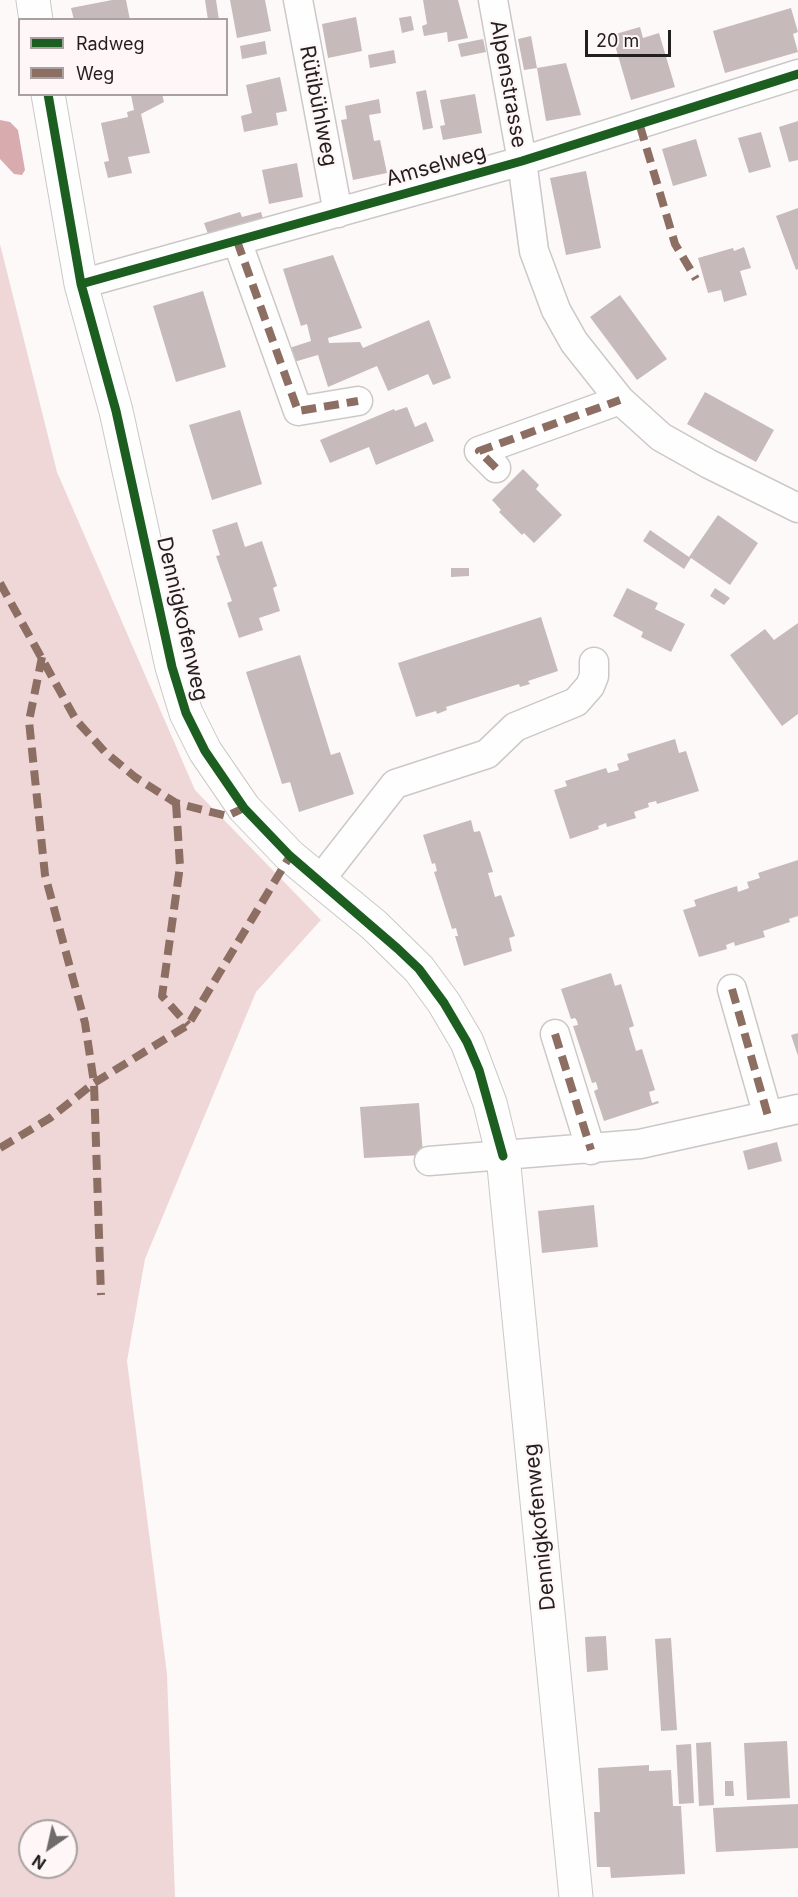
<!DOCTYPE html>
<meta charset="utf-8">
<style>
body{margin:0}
#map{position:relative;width:798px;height:1897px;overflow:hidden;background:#fdf9f9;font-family:Inter,sans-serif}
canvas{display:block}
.legend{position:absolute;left:18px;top:18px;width:210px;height:78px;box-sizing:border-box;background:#fff7f7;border:2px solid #a7a1a1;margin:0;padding:8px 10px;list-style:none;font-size:18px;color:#241f1f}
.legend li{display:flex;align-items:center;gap:12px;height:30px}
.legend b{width:30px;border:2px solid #a7a1a1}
.north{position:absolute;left:18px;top:1819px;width:60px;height:60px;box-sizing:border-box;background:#fff7f7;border:2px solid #a7a1a1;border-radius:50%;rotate:214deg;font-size:16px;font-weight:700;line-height:24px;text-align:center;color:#241f1f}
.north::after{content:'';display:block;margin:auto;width:21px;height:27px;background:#706b6b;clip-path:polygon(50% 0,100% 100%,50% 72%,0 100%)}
.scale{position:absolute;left:585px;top:30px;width:86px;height:27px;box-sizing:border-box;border:3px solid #241f1f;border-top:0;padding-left:8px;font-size:18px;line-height:21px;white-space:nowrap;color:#241f1f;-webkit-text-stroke:4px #fff7f7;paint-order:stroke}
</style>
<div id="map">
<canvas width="798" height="1897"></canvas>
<ul class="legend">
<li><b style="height:8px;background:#1b5e20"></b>Radweg</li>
<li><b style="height:8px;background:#8d6e63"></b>Weg</li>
</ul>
<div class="north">N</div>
<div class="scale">20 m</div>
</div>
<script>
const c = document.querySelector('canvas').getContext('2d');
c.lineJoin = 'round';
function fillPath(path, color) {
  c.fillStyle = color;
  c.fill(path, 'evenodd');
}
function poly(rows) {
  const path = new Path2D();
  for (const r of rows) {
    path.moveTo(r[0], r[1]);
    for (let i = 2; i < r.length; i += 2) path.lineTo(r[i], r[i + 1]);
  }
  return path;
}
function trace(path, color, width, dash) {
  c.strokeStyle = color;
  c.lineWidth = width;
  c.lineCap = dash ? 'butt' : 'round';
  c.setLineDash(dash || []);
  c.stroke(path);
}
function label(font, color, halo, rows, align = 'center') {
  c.font = font + ' Inter,sans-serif';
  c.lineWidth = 5;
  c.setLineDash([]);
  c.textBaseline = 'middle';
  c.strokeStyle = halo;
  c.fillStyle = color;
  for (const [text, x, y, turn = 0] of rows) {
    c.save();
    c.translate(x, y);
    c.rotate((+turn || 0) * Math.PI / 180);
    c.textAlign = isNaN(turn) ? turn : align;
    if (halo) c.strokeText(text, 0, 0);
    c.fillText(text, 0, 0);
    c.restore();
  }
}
fillPath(poly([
 [0,244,57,472,195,790,321,920,256,992,145,1259,127,1361,167,1674,175,1897,0,1897],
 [30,1831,66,1831,66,1867,30,1867]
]), '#efd7d8');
fillPath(poly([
 [0,120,10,122,18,130,25,170,22,175,14,174,0,159]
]), '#d8acaf');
fillPath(poly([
 [112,0,126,0,130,20,74,20,71,8],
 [205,0,216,0,219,20,208,20],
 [230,0,265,0,271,31,237,38],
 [423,0,458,0,468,38,448,42,447,32,424,36,422,26,427,24],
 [791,8,798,32,793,34,798,52,725,73,713,31],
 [411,16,414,30,402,33,399,18],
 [356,17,362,51,328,58,322,24],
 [640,27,643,38,659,33,675,87,631,100,612,35],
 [531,36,537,68,524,70,518,39],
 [483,39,486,52,461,57,458,44],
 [265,41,267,54,242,59,240,46],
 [394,50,396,63,370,68,368,55],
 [566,63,581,115,546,121,537,68],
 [280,77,287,111,276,113,278,125,244,132,241,116,252,113,246,85],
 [426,90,433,128,423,130,416,92],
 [162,94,164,102,141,114,150,153,128,157,132,173,108,178,104,162,109,161,101,123,128,117,127,112,134,110,131,95],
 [475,94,482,133,443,140,440,126,445,125,440,100],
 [379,99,381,113,369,115,374,141,380,140,387,173,353,180,341,120,347,119,345,106],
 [798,121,798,160,789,162,779,127],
 [761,132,771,167,749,173,738,138],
 [696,139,707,176,673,186,662,149],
 [297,163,303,197,269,204,262,170],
 [586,171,601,248,566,255,550,178],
 [798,208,798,269,796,270,776,216],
 [240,212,242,217,261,212,264,222,209,237,204,223],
 [744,247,751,268,740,271,747,295,724,302,721,290,708,293,698,258,733,248,734,251],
 [333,255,362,328,328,338,329,343,360,342,363,348,429,320,451,378,433,385,428,374,388,391,377,366,328,387,318,355,287,364,283,350,311,341,307,324,301,326,283,269],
 [203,291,226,367,176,382,153,306],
 [620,295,667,359,637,380,590,317],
 [705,392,774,430,756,462,687,424],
 [407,407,415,427,426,422,434,441,376,465,369,447,330,463,320,440,394,409,395,411],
 [240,410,262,484,212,500,189,425],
 [523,469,539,485,536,489,562,515,534,543,524,533,522,535,499,512,501,510,492,500],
 [718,515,758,543,730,585,691,558,684,569,643,541,650,530,689,557],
 [237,522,245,547,262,541,277,586,273,588,280,611,259,618,263,630,239,638,227,603,232,601,216,556,220,555,212,530],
 [451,568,469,568,469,576,451,577],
 [627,588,658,603,655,609,685,624,671,652,641,637,643,632,613,616],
 [715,588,730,598,724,605,710,596],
 [541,617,558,671,528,681,530,684,520,687,519,684,446,707,447,710,437,714,436,711,416,717,398,663],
 [798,623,798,714,782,726,730,655,765,629,774,640],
 [300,655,331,755,340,752,354,794,299,812,290,782,282,784,246,672],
 [675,739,679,753,686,751,699,791,657,804,656,801,648,803,649,807,634,812,636,818,607,827,606,823,598,826,599,829,570,839,554,790,567,786,565,781,606,768,608,773,619,770,617,764,629,760,627,754],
 [471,820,474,832,480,831,493,872,488,873,495,897,501,895,515,936,509,938,512,951,464,966,455,936,458,936,456,928,452,929,434,872,437,871,435,863,432,864,423,835],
 [798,860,798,916,789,919,790,922,763,931,765,937,735,946,734,942,726,945,727,949,699,957,683,910,696,906,694,900,737,886,738,892,749,888,747,882,760,878,758,873],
 [611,973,615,986,621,984,634,1026,629,1028,636,1051,642,1049,655,1090,649,1092,652,1103,658,1101,659,1103,604,1121,594,1091,598,1089,596,1082,592,1083,573,1026,578,1025,577,1021,575,1018,571,1019,561,989],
 [798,1033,798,1056,791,1035],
 [419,1103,423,1155,364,1158,360,1107],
 [777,1142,782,1161,748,1170,743,1151],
 [594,1205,598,1247,542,1253,538,1211],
 [606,1636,608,1670,587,1672,585,1637],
 [671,1638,677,1730,661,1731,655,1639],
 [787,1741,790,1798,747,1800,744,1743],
 [711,1742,714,1805,699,1806,696,1743],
 [691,1744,694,1803,679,1804,676,1745],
 [649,1765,649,1771,671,1770,673,1806,681,1806,685,1874,611,1878,610,1867,597,1867,594,1812,600,1812,598,1768],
 [725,1781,733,1781,734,1796,725,1796],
 [798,1804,798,1848,716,1852,713,1808]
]), '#c7babb');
const minor = poly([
 [298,0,338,213],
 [493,0,522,161,534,251,556,310,574,342,620,400,661,437,709,464,798,508],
 [237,241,298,411,358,401],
 [81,284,522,161,798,74],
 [496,468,479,451,620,400],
 [320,880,395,784,487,754,515,727,576,702,590,686,594,676,594,662],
 [732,989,768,1116],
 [555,1034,591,1150],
 [429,1161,640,1144,798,1109]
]);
const tertiary = poly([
 [33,0,36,20],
 [48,94,81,284,116,411,172,667,186,713,205,751,244,808,290,856,374,925,419,969,444,1003,467,1042,490,1103,503,1156,576,1897]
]);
trace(minor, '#ccc8c8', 31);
trace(tertiary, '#ccc8c8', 35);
trace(minor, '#fffefe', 28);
trace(tertiary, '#fffefe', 33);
trace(poly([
 [640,126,675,244,696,279],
 [237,241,298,411,358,401],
 [496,468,479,451,620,400],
 [0,583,76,720,105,752,135,777,176,803,227,816,244,808],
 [42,657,29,721,45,875,85,1023,94,1083,101,1295],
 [176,803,180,866,162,996,188,1025],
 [732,989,768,1116],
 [555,1034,591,1150],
 [0,1148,50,1118,94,1083,188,1025,290,856]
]), '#8d6e63', 8, [15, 8]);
trace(poly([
 [48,94,81,284,116,411,172,667,186,713,205,751,244,808,290,856,398,949,419,969,444,1003,467,1042,479,1070,503,1156],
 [81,284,522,161,798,74]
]), '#1b5e20', 9);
label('21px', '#241f1f', '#fff7f7', [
 ["Alpenstrasse",508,84,80],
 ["Rütibühlweg",318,106,79],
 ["Amselweg",436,166,-16],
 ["Dennigkofenweg",182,619,77],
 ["Dennigkofenweg",540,1527,-96]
]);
</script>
